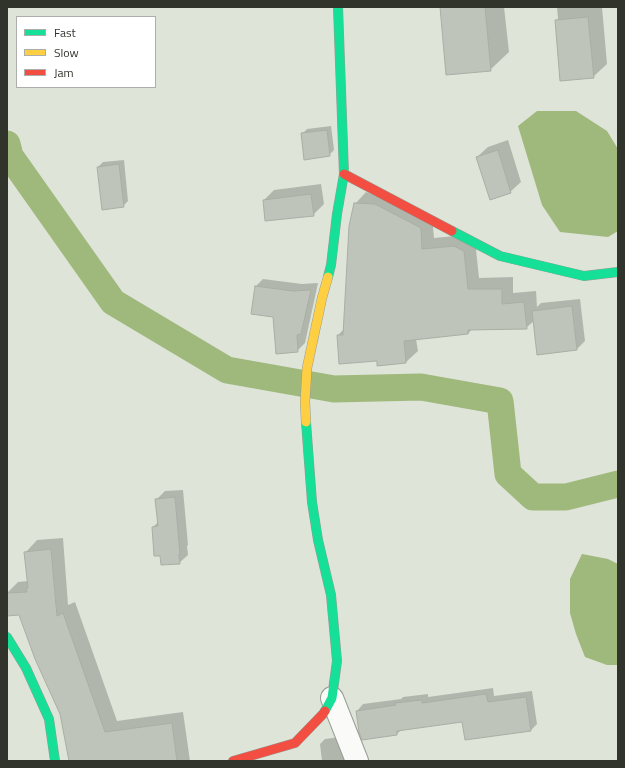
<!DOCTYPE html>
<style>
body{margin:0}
#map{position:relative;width:625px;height:768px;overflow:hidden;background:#dee4d8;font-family:"Titillium Web",sans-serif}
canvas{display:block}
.frame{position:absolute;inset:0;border:8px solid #30342b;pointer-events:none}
.legend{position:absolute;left:16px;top:16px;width:140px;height:72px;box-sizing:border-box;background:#fff;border:1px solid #acaeaa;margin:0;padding:5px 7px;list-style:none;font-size:12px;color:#30342b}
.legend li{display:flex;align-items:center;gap:8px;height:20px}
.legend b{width:20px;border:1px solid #acaeaa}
</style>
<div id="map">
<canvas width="625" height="768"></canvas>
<div class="frame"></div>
<ul class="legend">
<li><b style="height:5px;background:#16e098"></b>Fast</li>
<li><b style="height:5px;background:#ffcf43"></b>Slow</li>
<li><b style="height:5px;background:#f24e42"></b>Jam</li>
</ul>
</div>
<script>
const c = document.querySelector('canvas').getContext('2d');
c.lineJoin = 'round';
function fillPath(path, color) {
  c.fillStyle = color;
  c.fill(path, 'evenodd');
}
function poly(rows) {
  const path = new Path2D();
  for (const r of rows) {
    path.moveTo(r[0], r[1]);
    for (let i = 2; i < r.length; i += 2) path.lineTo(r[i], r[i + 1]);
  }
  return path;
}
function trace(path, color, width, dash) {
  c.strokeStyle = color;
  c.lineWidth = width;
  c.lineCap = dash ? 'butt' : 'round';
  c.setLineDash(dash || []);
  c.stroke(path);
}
fillPath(poly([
 [537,111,576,111,607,131,618,149,618,231,608,237,560,232,542,205,518,126],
 [582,554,608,559,618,564,618,665,607,665,585,657,576,634,570,613,570,579]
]), '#9fb87c');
fillPath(poly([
 [441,7,504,7,509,52,490,70],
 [557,7,602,7,607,64,593,77,556,21,558,19],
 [331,126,334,150,329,155,302,134,307,129],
 [508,140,521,182,510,192,477,157,488,147],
 [124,160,128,201,123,206,98,167,103,162],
 [321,184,324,204,313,215,264,200,274,190],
 [366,192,432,217,434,238,466,235,475,240,479,278,513,277,513,293,536,291,537,307,541,303,580,299,585,341,577,349,534,321,526,328,472,329,468,334,416,339,418,351,406,362,378,365,378,360,338,335,344,329,355,204],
 [263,279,302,284,318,283,305,343,297,351,256,286],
 [183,490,188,545,187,546,188,555,179,563,153,527,158,522,156,500,165,491],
 [63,538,68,605,75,602,117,721,183,712,190,761,70,761,61,714,20,614,7,603,7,593,18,582,28,581,26,552,37,540],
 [493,688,494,696,532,691,537,724,531,730,463,721,401,730,397,734,357,711,363,704,401,699,403,697,428,694,428,697],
 [341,737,350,761,322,761,320,744,325,739]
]), '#0003');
trace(poly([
 [7,144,10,156,113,302,227,370,334,389,421,387,500,401,508,474,533,497,566,497,618,484]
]), '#9fb87c', 27);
const building = poly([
 [440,7,485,7,491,71,446,75,440,7],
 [588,17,594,78,560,81,555,20,588,17],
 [327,130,330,156,304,160,301,133,327,130],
 [498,150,511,193,490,200,476,157,498,150],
 [119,164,124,207,102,210,97,167,119,164],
 [311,194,314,216,265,221,263,200,311,194],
 [354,203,375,204,421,228,422,249,454,246,464,251,468,289,502,289,502,304,524,302,527,329,468,330,468,334,404,341,406,363,377,366,377,361,339,364,337,335,343,335,349,226,354,203],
 [255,286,293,291,311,290,301,334,297,335,298,352,276,354,273,317,251,314,255,286],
 [572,306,577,350,537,355,532,311,572,306],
 [175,497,180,554,179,554,180,564,161,565,160,556,154,556,152,527,158,526,155,499,175,497],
 [51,549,57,616,63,613,105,732,172,723,177,761,69,761,60,714,35,659,19,615,7,616,7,593,27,592,26,588,28,588,24,552,51,549],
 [486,694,488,702,526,697,531,731,465,740,462,722,397,731,397,735,362,740,359,732,356,711,396,705,395,703,422,700,422,703,486,694]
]);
fillPath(building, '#bfc4ba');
trace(building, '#a9aea5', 1);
const street = poly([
 [332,698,357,761]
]);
const fast = poly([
 [452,231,500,256,584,276,618,272],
 [328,277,331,265,337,214,344,174,338,7],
 [306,422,312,502,318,540,331,595,337,661,332,698,325,711],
 [7,637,26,668,49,719,55,761]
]);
const slow = poly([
 [306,422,305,402,307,368,322,298,328,277]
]);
const jam = poly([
 [344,174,452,231],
 [233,761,295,743,323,714,325,711]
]);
trace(street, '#979c93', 24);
trace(fast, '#979c93', 10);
trace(slow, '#979c93', 10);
trace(jam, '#979c93', 10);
trace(street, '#fafbf9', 22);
trace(fast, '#16e098', 9);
trace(slow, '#ffcf43', 9);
trace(jam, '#f24e42', 9);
</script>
